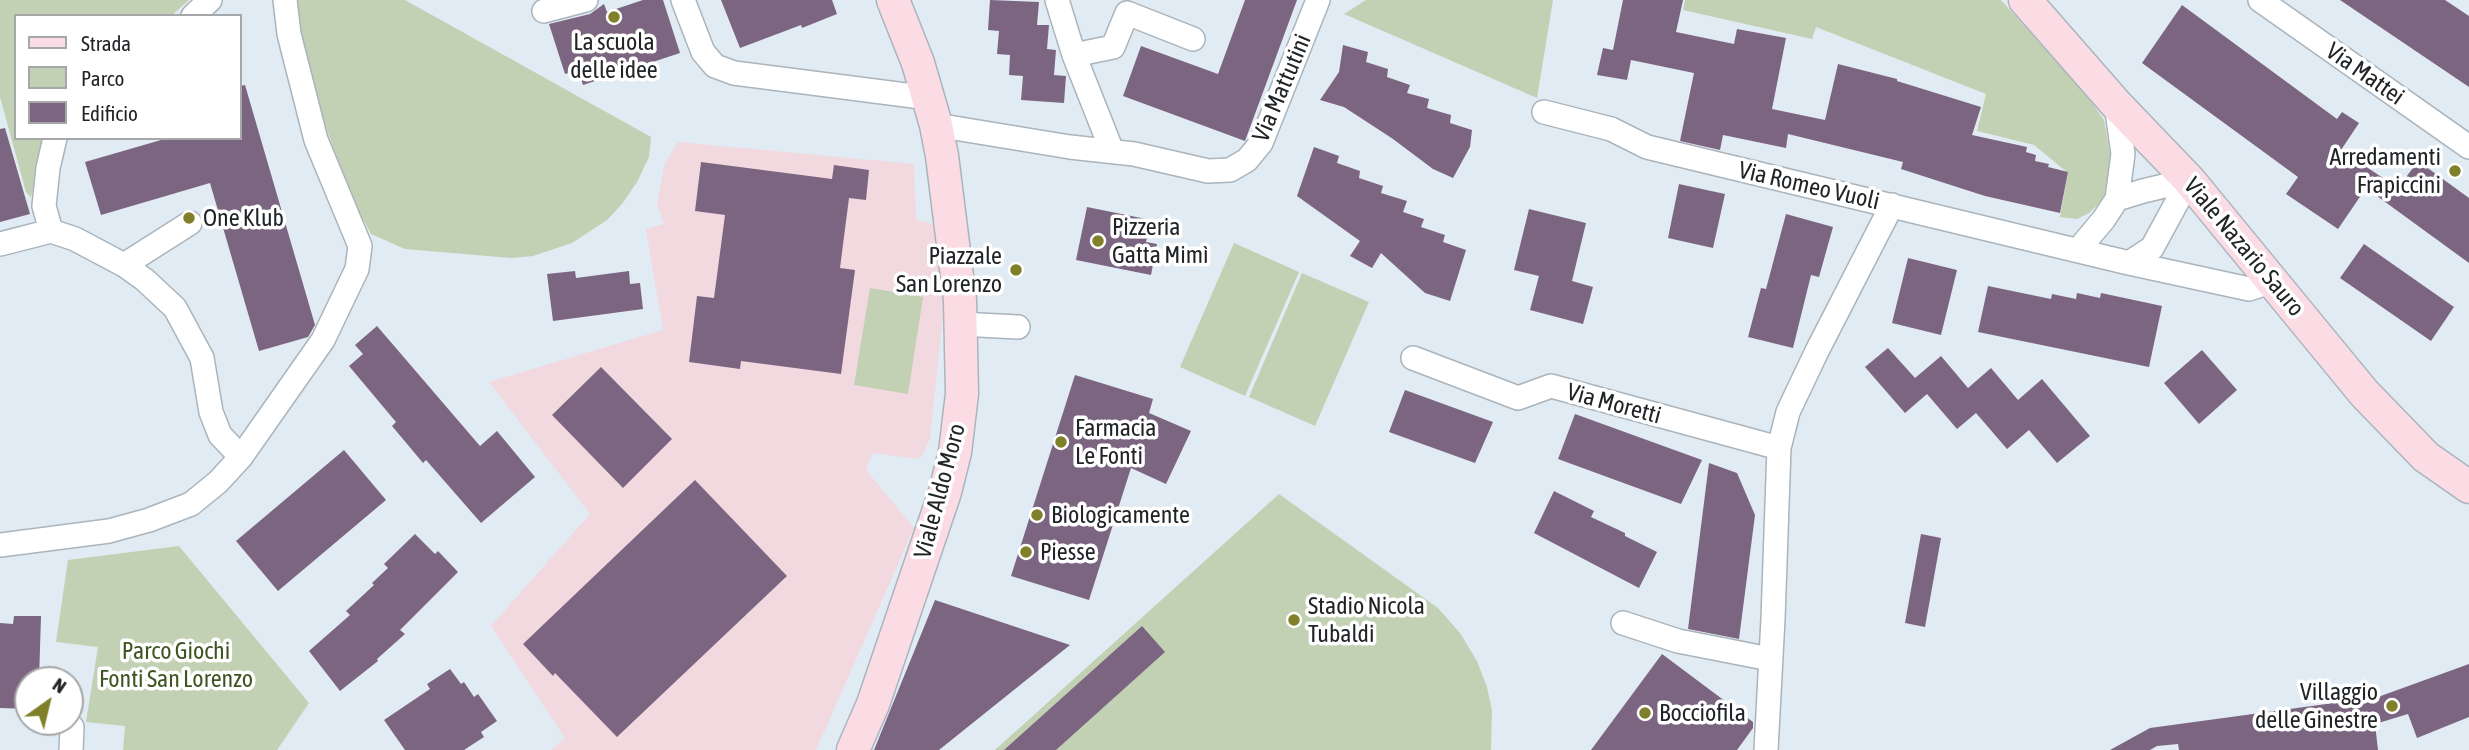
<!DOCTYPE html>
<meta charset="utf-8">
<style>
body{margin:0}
#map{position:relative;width:2469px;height:750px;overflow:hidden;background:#e1ebf3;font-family:"Asap Condensed",sans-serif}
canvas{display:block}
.legend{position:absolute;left:14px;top:14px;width:228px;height:126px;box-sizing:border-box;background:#fff;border:2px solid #a6a7a9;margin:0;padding:9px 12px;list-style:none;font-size:21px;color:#212427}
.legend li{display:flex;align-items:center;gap:14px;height:35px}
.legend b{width:35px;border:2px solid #a6a7a9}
.north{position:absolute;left:14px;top:666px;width:70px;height:70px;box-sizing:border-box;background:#fff;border:2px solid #a6a7a9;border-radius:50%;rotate:34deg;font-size:19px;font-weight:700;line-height:28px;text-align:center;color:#212427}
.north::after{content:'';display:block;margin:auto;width:24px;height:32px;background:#7f8029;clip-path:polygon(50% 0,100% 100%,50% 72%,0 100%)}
</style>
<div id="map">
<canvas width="2469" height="750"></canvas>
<ul class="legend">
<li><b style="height:9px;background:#fbdce5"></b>Strada</li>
<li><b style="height:19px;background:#c2d1b3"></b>Parco</li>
<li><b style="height:19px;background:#7c6581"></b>Edificio</li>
</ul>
<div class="north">N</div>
</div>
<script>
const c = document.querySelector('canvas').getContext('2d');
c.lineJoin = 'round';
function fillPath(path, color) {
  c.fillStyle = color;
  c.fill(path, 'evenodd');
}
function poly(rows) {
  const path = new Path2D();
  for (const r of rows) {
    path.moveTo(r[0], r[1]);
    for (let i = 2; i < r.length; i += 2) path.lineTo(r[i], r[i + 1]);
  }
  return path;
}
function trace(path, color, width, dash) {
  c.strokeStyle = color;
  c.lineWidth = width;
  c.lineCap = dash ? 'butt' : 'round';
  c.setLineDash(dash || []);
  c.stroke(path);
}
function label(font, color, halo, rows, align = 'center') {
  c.font = font + ' "Asap Condensed",sans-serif';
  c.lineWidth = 7;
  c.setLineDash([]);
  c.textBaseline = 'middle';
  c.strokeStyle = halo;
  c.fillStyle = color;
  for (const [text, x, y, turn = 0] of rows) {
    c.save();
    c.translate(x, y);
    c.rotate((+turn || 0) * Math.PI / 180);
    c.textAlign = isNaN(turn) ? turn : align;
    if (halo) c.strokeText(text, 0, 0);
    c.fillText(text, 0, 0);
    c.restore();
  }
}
fillPath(poly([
 [678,142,914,164,916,220,934,224,945,295,930,439,920,459,872,453,866,470,914,528,816,750,551,750,565,738,491,626,590,514,489,382,663,330,646,229,664,224,657,203,665,163]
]), '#f2d8df');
fillPath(poly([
 [0,0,189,0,171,16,16,16,16,138,44,138,31,197,26,192,0,97],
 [298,0,405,0,651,137,649,157,637,182,622,204,607,220,572,243,533,256,511,258,405,249,371,234,352,199,317,103,298,20],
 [1366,0,1553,0,1537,98,1344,14],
 [1685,0,2001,0,2088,97,2104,120,2112,165,2108,189,2100,203,2089,213,2077,219,2060,217,2068,173,2034,145,1977,131,1986,94,1816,27,1812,39,1683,10],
 [1234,243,1299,272,1245,396,1180,367],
 [1302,273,1369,302,1315,426,1249,397],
 [870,288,923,297,908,394,854,385],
 [1279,494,1438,608,1460,633,1477,661,1487,687,1492,711,1491,750,995,750],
 [179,546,309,703,277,750,123,750,125,726,86,722,98,647,56,642,68,560]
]), '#c2d1b3');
fillPath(poly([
 [643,0,663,0,680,53,583,85,578,70,565,74,549,24,590,14,604,4,607,12],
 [721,0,832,0,837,14,802,28,801,25,740,48],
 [990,0,1039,2,1037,25,1049,25,1047,49,1056,50,1054,75,1066,76,1064,103,1021,100,1023,76,1009,75,1010,55,997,54,999,31,988,30],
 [1245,0,1297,0,1245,141,1123,96,1141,46,1218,74],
 [1623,0,1683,0,1676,32,1734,44,1737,29,1786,38,1772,109,1825,120,1838,64,1897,79,1897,81,1981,107,1972,135,2027,147,2026,152,2036,155,2035,161,2049,164,2048,167,2068,172,2060,213,1985,196,1901,169,1903,162,1788,134,1786,148,1723,135,1720,150,1680,141,1694,73,1631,60,1627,80,1597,75,1603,48,1613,50],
 [2340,0,2445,0,2469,16,2469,87],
 [2182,5,2337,119,2342,112,2359,123,2341,150,2398,188,2418,161,2469,198,2469,263,2366,188,2338,229,2286,194,2298,177,2142,63],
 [1343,45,1368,52,1366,62,1388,69,1387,77,1410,85,1407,93,1429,99,1427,108,1451,115,1450,123,1472,130,1470,147,1453,178,1433,169,1393,139,1344,107,1320,100,1339,72],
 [245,85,315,325,308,337,259,351,210,183,101,215,85,162,168,138,240,138,240,86],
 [5,128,30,214,0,222,0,129],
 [1314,147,1339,156,1337,163,1360,171,1359,178,1383,186,1381,193,1407,201,1403,212,1424,219,1421,227,1445,235,1443,242,1466,250,1450,301,1425,293,1381,253,1372,268,1350,256,1360,241,1297,196],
 [701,162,832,179,834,165,869,170,866,200,849,198,840,268,855,270,841,374,741,361,740,369,689,362,697,296,714,298,725,215,695,211],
 [1679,184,1725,194,1713,248,1668,238],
 [1087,207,1151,220,1146,242,1157,244,1151,275,1076,260],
 [1529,209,1586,223,1572,281,1593,287,1583,324,1530,310,1539,276,1514,270],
 [1786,214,1833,227,1819,277,1811,275,1793,348,1748,337,1761,288,1766,289],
 [2364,244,2454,307,2431,341,2340,278],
 [1908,258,1957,270,1941,335,1892,323],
 [575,271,576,278,629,271,630,284,640,283,643,309,553,321,547,274],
 [1988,286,2051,299,2052,294,2076,299,2077,293,2100,298,2101,293,2162,306,2149,367,1978,332],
 [377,326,480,446,497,431,535,477,481,523,426,460,423,463,392,426,396,422,349,366,363,354,355,345],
 [1888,348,1915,378,1941,356,1968,388,1991,368,2018,400,2042,379,2090,436,2057,463,2029,430,2007,449,1976,413,1957,429,1927,394,1905,413,1865,367],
 [2202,350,2237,390,2199,424,2164,383],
 [601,367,672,439,623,488,552,415],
 [1075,375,1153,399,1149,413,1191,431,1166,484,1131,468,1089,600,1011,576],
 [1405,390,1493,422,1475,463,1389,432],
 [1575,414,1702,460,1681,504,1558,459],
 [344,450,386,500,278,591,236,541],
 [1709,463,1737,473,1755,515,1739,639,1688,629],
 [695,480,787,576,617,737,555,673,553,676,523,644],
 [1554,491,1594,511,1591,517,1625,533,1625,536,1657,552,1639,588,1534,533],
 [415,534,435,554,438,551,458,572,400,630,405,634,377,659,378,661,340,691,309,651,350,615,346,611,374,585,372,583,388,568,384,564],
 [1921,534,1941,538,1925,627,1905,623],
 [935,600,1070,645,939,750,874,750],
 [14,616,41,616,39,680,28,680,28,709,0,708,0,623,13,624],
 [1142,626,1165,652,1056,750,1004,750],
 [1662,654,1753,722,1753,728,1737,750,1591,750],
 [2469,664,2469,717,2417,738,2408,714,2375,724,2378,750,2179,750,2178,744,2157,746,2150,750,2110,750,2150,728,2378,697],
 [450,669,461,684,464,682,474,697,478,694,497,721,481,732,484,737,464,750,405,750,384,720,430,689,427,684]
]), '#7c6581');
const street = poly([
 [683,0,703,52,715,66,734,73,929,98],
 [1057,0,1074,55,1112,151],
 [2260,0,2469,147],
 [544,11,586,0],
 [193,16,210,0],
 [1074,55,1113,47,1127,13,1193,39],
 [1544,112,1611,129,1647,147,2129,263,2249,289,2273,281],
 [936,125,1070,147,1134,154,1208,171,1230,170,1247,160,1261,143,1318,0],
 [2117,199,2143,191,2189,180],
 [51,231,75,239,124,265,145,280,175,308,202,358,211,412,220,435,241,457],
 [51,231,44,206,48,168,55,138],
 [0,244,51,231],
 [2078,250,2104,219,2117,199,2123,154,2116,104],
 [2129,263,2152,248,2189,180],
 [124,265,190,223],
 [960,324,1018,327],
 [1413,358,1518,398,1551,386,1779,448],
 [0,545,109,531,149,520,191,504,218,482,241,457,323,340,357,269,360,246,316,140,289,34,285,0],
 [1623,623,1678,641,1770,659],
 [71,750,72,727],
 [1766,750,1773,619,1779,448,1788,412,1817,351,1892,205]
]);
const secondary = poly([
 [2025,0,2116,104,2189,180,2364,393,2426,457,2469,487],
 [853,750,873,704,945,492,955,452,962,394,960,300,942,156,936,125,918,63,893,0]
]);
trace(street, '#aab4bc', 26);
trace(secondary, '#aab4bc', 35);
trace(street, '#fff', 23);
trace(secondary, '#fbdce5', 32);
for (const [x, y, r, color] of [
 [614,17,7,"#7f8029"],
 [2455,171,7,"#7f8029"],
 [189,218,7,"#7f8029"],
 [1098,241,7,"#7f8029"],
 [1016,270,7,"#7f8029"],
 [1061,442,7,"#7f8029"],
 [1037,515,7,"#7f8029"],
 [1026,552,7,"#7f8029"],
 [1294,620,7,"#7f8029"],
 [2392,706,7,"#7f8029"],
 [1645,713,7,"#7f8029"]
]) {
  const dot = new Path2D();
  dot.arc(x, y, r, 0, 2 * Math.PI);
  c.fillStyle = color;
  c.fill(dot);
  trace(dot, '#fff', 2.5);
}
label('24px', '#212427', '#fff', [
 ["La scuola",614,42,"center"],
 ["delle idee",614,70,"center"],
 ["Arredamenti",2441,157,"right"],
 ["Frapiccini",2441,185,"right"],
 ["One Klub",203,218],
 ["Pizzeria",1112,227],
 ["Gatta Mimì",1112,255],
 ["Piazzale",1002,256,"right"],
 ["San Lorenzo",1002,284,"right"],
 ["Farmacia",1075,428],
 ["Le Fonti",1075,456],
 ["Biologicamente",1051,515],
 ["Piesse",1040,552],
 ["Stadio Nicola",1308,606],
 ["Tubaldi",1308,634],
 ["Villaggio",2378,692,"right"],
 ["delle Ginestre",2378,720,"right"],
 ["Bocciofila",1659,713]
], 'left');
label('24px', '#212427', '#fff', [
 ["Via Mattei",2365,74,35],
 ["Via Mattutini",1282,88,-67],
 ["Via Romeo Vuoli",1809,186,13],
 ["Viale Nazario Sauro",2244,247,50],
 ["Via Moretti",1614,404,15],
 ["Viale Aldo Moro",940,491,-75]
]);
label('24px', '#3e5421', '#fff', [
 ["Parco Giochi",176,651],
 ["Fonti San Lorenzo",176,679]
]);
</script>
